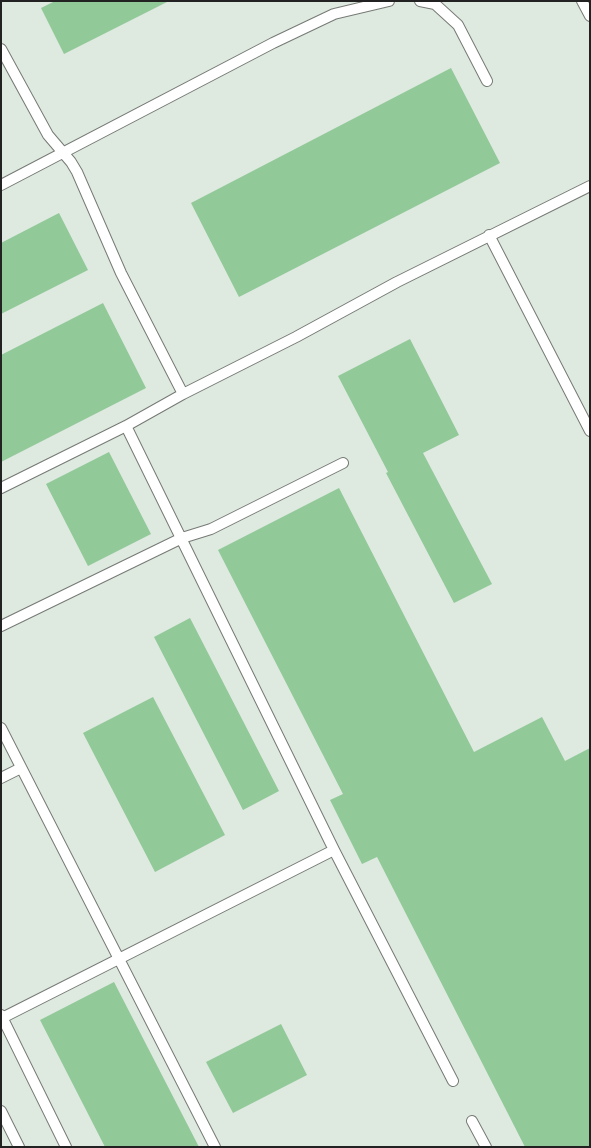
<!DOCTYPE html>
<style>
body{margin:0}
#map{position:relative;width:591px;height:1148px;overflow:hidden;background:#eff3ef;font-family:Helvetica,sans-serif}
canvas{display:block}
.frame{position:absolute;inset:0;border:2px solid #212221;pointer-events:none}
</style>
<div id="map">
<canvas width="591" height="1148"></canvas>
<div class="frame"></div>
</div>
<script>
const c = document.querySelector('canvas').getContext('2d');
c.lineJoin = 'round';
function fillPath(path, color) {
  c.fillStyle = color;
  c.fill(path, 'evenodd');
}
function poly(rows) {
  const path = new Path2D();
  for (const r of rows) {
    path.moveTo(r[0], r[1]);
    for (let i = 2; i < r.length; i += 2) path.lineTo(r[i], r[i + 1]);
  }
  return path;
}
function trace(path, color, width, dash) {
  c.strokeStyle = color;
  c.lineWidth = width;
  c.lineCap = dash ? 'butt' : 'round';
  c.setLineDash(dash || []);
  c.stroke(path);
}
fillPath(poly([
 [1,1,590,1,590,1147,1,1147]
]), '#dee9df');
fillPath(poly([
 [55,1,169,1,64,54,41,8],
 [451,68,500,163,239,297,191,203],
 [59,213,88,270,1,314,1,243],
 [103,303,146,388,1,462,1,355],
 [410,339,459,435,423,453,492,584,454,603,386,473,388,472,338,376],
 [109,452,151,534,88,566,46,484],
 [339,488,474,752,542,717,565,761,590,748,590,1147,525,1147,377,857,362,864,330,800,343,794,218,550],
 [190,618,279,791,243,810,154,637],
 [153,697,225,835,155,872,83,733],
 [114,982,199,1147,105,1147,40,1020],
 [281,1024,307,1075,233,1113,206,1062]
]), '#91c999');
const lane = poly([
 [420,1,435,4,458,25,487,81],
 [582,1,590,16],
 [1,49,48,135,71,162,77,172,121,273,183,394],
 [1,185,273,43,334,14,389,1],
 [489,235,590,431],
 [126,426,334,850,453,1081],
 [1,488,126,426,183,394,296,337,397,282,590,186],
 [1,626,182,538,211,529,343,463],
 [1,728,215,1147],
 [1,778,21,768],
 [1,1015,66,1147],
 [2,1018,334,850],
 [1,1111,19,1147],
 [472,1121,486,1147]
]);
trace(lane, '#767a76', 12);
trace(lane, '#fff', 10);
</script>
